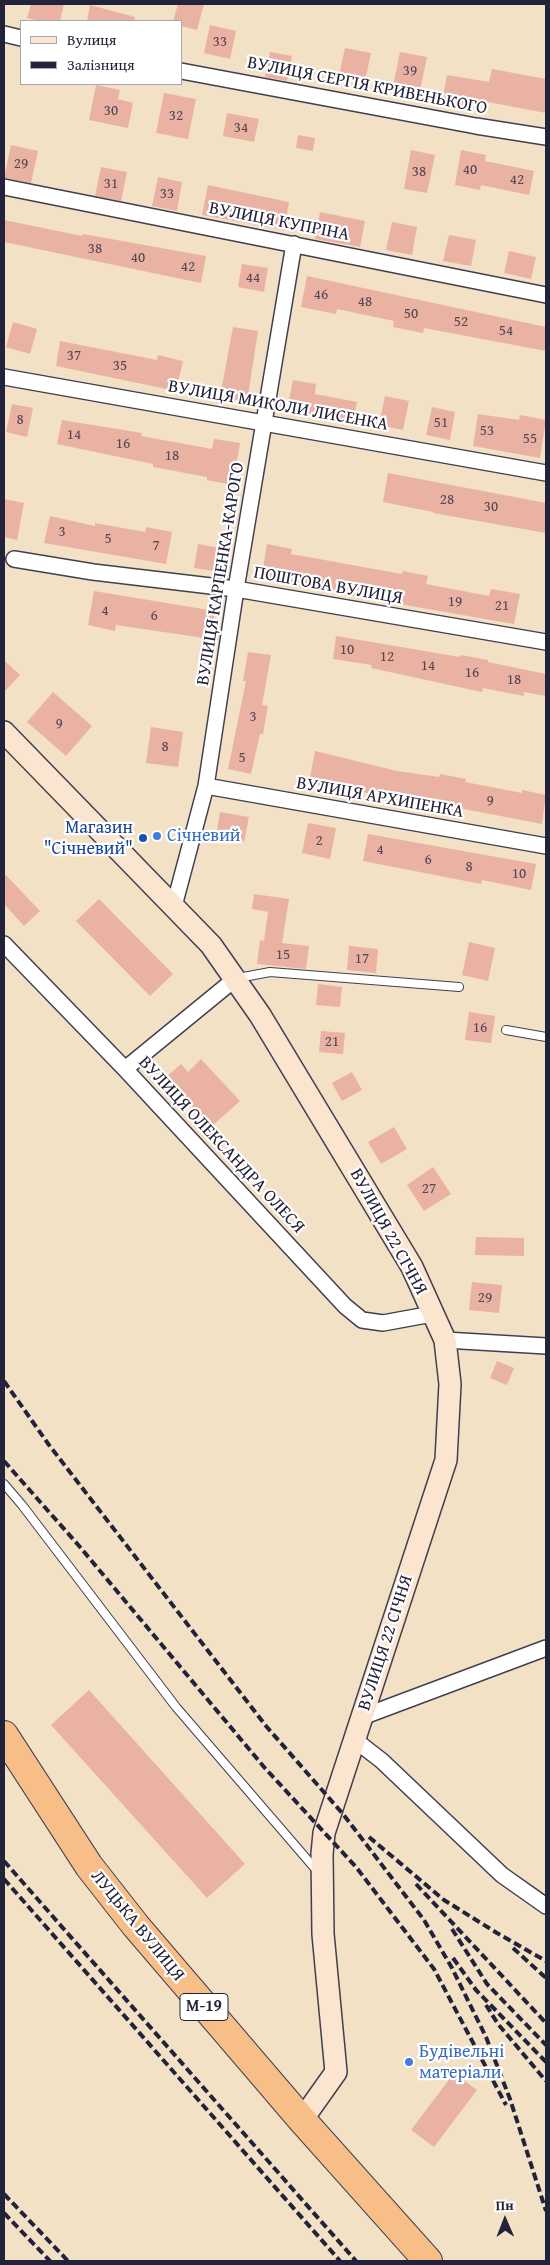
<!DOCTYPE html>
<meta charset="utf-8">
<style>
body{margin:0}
#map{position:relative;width:550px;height:2265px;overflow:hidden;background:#f3e1c5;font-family:"Gentium Book Plus",serif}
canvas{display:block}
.frame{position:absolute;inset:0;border:5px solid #22223b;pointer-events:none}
.legend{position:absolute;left:20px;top:20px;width:162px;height:65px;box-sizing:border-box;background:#fff;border:1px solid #a7a7b1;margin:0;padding:6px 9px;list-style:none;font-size:15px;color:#22223b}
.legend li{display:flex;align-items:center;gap:10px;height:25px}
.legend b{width:25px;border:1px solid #a7a7b1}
.north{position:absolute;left:480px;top:2195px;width:50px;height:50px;-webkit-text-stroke:4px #fff;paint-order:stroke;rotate:359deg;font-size:14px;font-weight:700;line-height:20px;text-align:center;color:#22223b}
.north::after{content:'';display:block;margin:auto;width:18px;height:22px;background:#22223b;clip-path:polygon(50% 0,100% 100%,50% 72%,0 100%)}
</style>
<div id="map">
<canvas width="550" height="2265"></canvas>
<div class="frame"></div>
<ul class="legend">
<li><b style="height:6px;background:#fce5cf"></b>Вулиця</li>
<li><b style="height:6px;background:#22223b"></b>Залізниця</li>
</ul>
<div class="north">Пн</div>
</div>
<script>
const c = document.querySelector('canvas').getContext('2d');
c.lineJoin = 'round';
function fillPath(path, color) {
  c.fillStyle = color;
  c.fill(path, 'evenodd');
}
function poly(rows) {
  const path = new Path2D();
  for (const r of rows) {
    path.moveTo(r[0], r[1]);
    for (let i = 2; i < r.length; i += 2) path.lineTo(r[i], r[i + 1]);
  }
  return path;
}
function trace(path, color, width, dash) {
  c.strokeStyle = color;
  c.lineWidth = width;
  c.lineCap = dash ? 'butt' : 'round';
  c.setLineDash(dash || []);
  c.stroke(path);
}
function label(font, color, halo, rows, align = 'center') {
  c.font = font + ' "Gentium Book Plus",serif';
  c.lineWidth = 4.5;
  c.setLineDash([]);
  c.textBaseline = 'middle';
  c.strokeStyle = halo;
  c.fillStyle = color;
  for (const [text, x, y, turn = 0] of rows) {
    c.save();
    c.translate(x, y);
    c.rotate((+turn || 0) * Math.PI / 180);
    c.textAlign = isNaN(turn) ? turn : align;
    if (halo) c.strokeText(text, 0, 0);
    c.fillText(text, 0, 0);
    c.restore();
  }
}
fillPath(poly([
 [31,4,64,4,60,21,40,21,27,18],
 [178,4,204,4,197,30,181,26,181,21,173,21],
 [90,5,135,17,134,21,87,21],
 [210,25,236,31,230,59,204,53],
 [345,48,371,53,365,81,339,75],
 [270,52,292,56,287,81,265,77],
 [400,52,427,57,420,91,393,86],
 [492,69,546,79,546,113,467,98,466,106,442,102,447,75,489,82],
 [96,85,120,90,118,99,133,103,128,128,89,120],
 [164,93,196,99,188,139,156,133],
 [227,113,259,119,254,142,223,136],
 [298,135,315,138,313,151,296,148],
 [11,145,38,151,31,183,4,178],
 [411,150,435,155,427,193,404,189],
 [461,150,486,155,485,161,534,171,529,195,481,185,480,190,455,185],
 [101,167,127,172,121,201,95,196],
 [158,177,182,182,177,211,152,206],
 [208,185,289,202,284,230,202,215],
 [320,212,365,221,360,247,315,239],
 [4,220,82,236,83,234,206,256,201,283,4,242],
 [392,222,417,227,412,255,386,250],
 [449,235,476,240,471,266,443,261],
 [509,251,536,257,531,279,504,273],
 [242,264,268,268,264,292,238,287],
 [307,276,546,327,546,351,424,328,423,333,393,327,394,321,337,309,336,314,301,307],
 [13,322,37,329,30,354,6,347],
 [233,327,258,331,247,402,220,397],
 [60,341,157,360,158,355,183,361,176,391,56,366],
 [293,380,316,384,315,394,357,402,353,423,287,410],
 [385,396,409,401,403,430,379,425],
 [12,404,33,408,27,437,6,432],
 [432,407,455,412,450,440,426,435],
 [478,414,519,420,520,415,546,420,540,458,473,446],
 [62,420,142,433,141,436,212,449,214,439,240,443,233,485,207,480,207,477,153,467,153,464,57,444],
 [388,473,546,503,546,533,433,513,433,512,383,502],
 [4,499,24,503,17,540,4,537],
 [50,516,95,526,95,523,145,532,146,527,172,532,166,564,44,543],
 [198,544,225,549,221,572,194,568],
 [267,544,292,549,291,554,402,574,403,571,428,576,426,584,489,596,491,589,520,594,514,624,261,580],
 [94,591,215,611,211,639,116,625,115,631,88,625],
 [336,636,460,657,461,655,488,660,488,662,546,674,546,696,524,692,524,696,483,688,482,692,371,668,372,665,333,659],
 [248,652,271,655,262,705,268,706,263,734,260,734,251,774,228,769,246,681,243,681],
 [4,660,20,675,4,692],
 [53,692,92,726,66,756,27,722],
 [151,727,183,732,178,767,146,763],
 [315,751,397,771,439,777,440,774,466,779,465,782,522,793,522,790,546,795,542,824,376,792,375,795,335,785,335,788,309,783],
 [220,812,249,817,244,842,216,837],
 [308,823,336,828,330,859,302,853],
 [368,834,536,864,531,890,482,880,481,884,363,861],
 [4,873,40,911,24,926,4,904],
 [254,894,289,899,282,943,309,946,306,969,257,964,260,940,264,941,268,912,252,909],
 [99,899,173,974,150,996,76,921],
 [469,942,495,948,488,981,462,975],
 [349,946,378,949,376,973,347,970],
 [318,984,342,987,340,1007,316,1005],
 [469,1012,495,1016,491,1043,465,1040],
 [321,1031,345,1033,343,1054,319,1052],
 [201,1059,240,1101,211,1127,165,1078,181,1064,188,1072],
 [352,1072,362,1090,342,1101,332,1083],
 [394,1127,407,1149,381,1164,368,1142],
 [433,1167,451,1194,424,1211,407,1185],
 [476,1237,524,1238,524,1256,475,1255],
 [472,1282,502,1285,499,1313,469,1310],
 [497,1361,514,1368,507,1385,490,1378],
 [89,1690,245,1864,207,1898,51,1725],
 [454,2073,477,2090,434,2147,411,2130]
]), '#eab2a2');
const lane = poly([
 [238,978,270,972,459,987],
 [506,1030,546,1037],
 [4,1484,22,1505,176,1707,318,1872]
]);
const street = poly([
 [4,34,21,38],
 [181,71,476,126,546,137],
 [4,187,546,295],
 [4,377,546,473],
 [14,559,93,572,236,589,546,642],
 [206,786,546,846],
 [174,906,206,786,236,589,294,244],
 [4,944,125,1069,345,1306,362,1320,383,1323,432,1314],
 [125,1069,235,979],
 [445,1340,546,1346],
 [362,1717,546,1648],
 [355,1740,382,1761,502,1875,546,1906]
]);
const secondary = poly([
 [4,732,211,945,260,1015,412,1267,445,1340,450,1384,446,1460,324,1833,322,1854,323,1934,336,2072,302,2120]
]);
const highway = poly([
 [4,1735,89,1866,136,1926,302,2120,428,2261]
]);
trace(lane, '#413f50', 10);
trace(street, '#413f50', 18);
trace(secondary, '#413f50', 24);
trace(highway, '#413f50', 30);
trace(lane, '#fff', 8);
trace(street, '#fff', 15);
trace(secondary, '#fce5cf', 21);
trace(highway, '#f7be87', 28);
trace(poly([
 [4,1381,49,1445,266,1726,343,1814,424,1920,452,1968,486,2037,510,2099,546,2211],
 [4,1461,80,1547,264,1767,356,1867,434,1969,506,2105],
 [369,1837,444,1900,497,1933,546,1961],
 [4,1861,356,2261],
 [4,1879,340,2261],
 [416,1884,546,2023],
 [452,1929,487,1984,546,2045],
 [513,1948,546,1978],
 [453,1958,476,1990,546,2062],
 [486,2005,498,2024,546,2081],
 [4,2194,68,2261],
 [4,2213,50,2261]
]), '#22223b', 4, [8, 4]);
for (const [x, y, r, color] of [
 [157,836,5,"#3f7fe0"],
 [143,838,5,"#1a4fb4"],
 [409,2062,5,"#3f7fe0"]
]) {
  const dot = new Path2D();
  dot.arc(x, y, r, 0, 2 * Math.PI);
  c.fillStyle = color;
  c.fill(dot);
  trace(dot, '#fff', 2);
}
label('15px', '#544655', null, [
 ["33",220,42],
 ["39",410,71],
 ["30",111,111],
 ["32",176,116],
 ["34",241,128],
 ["29",21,164],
 ["40",470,170],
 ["38",419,172],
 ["42",517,180],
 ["31",111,184],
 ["33",167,194],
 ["38",95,249],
 ["40",138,258],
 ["42",188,267],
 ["44",253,278],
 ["46",321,295],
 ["48",365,302],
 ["50",411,314],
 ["52",461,322],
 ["54",506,331],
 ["37",74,356],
 ["35",120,366],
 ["8",20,420],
 ["51",441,423],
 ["53",487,431],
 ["14",74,435],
 ["55",530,439],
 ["16",123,444],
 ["18",172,456],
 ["28",447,500],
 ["30",491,507],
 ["3",62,532],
 ["5",108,539],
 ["7",156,546],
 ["19",455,602],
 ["21",502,606],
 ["4",105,611],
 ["6",154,616],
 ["10",347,650],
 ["12",387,657],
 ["14",428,666],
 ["16",472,673],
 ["18",514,680],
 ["3",253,717],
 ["9",59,724],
 ["8",165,747],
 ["5",242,758],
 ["9",490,801],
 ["2",319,841],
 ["4",380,850],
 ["6",428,860],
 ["8",469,867],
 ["10",519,874],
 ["15",283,955],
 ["17",362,959],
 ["16",480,1028],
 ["21",332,1042],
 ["27",429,1189],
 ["29",485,1298]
]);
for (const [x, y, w] of [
 [204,2007,48]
]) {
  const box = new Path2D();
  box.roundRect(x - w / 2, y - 13.5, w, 27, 4);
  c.fillStyle = '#fff';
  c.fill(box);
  trace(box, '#22223b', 1);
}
label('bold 16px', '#22223b', null, [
 ["М-19",204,2007]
]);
label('18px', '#22223b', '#fff', [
 ["ВУЛИЦЯ СЕРГІЯ КРИВЕНЬКОГО",367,86,11],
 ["ВУЛИЦЯ КУПРІНА",279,222,11],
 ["ВУЛИЦЯ МИКОЛИ ЛИСЕНКА",278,406,10],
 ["ВУЛИЦЯ КАРПЕНКА-КАРОГО",221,574,-81],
 ["ПОШТОВА ВУЛИЦЯ",328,586,10],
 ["ВУЛИЦЯ АРХИПЕНКА",380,798,10],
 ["ВУЛИЦЯ ОЛЕКСАНДРА ОЛЕСЯ",221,1145,47],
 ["ВУЛИЦЯ 22 СІЧНЯ",388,1232,61],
 ["ВУЛИЦЯ 22 СІЧНЯ",386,1643,-72],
 ["ЛУЦЬКА ВУЛИЦЯ",137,1926,51]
]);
label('18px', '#164399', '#fff', [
 ["Магазин",133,828],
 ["\"Січневий\"",133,849]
], 'right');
label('18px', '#366cbe', '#fff', [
 ["Січневий",167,836],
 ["Будівельні",419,2052],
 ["матеріали",419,2073]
], 'left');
</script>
